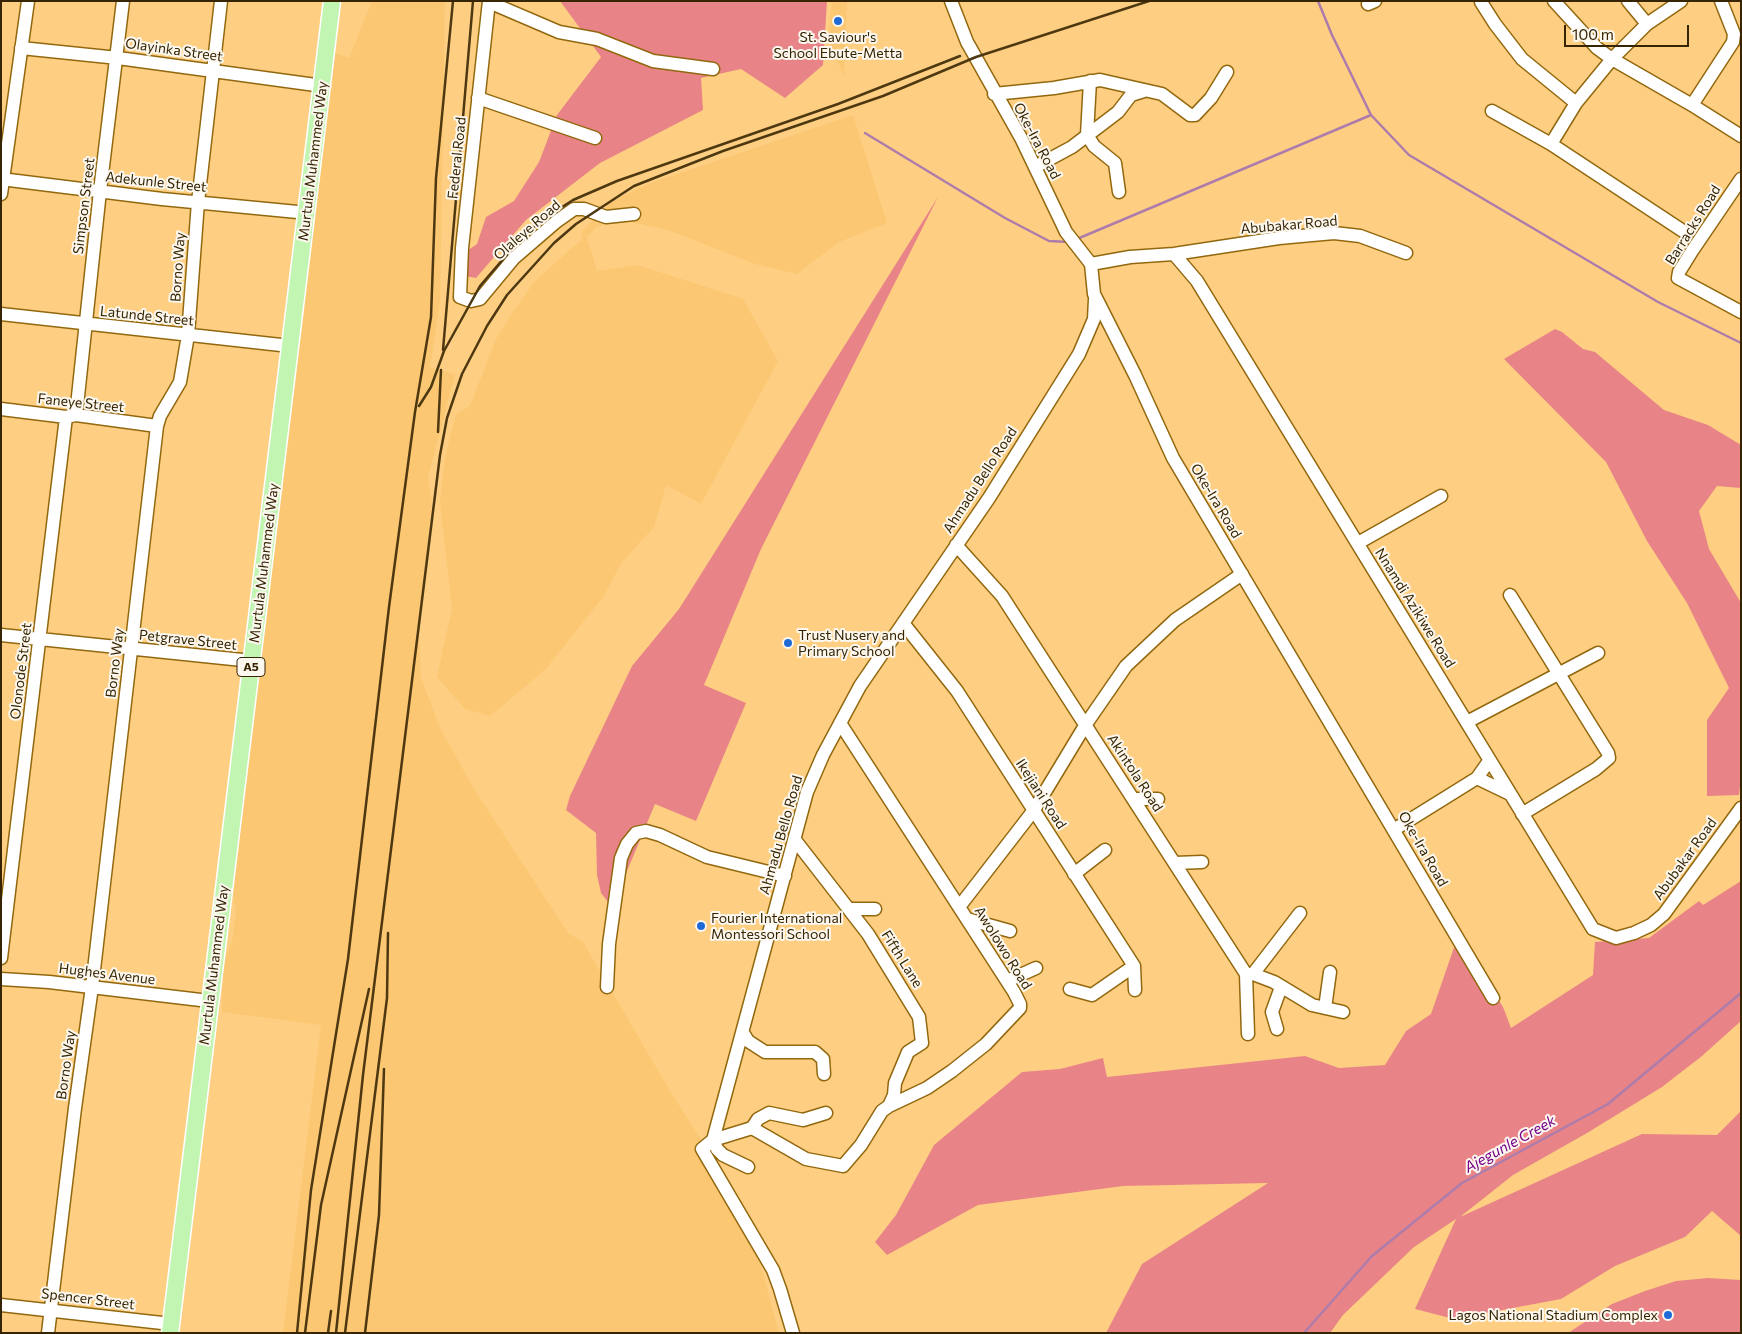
<!DOCTYPE html>
<style>
body{margin:0}
#map{position:relative;width:1742px;height:1334px;overflow:hidden;background:#fecf82;font-family:Commissioner,sans-serif}
canvas{display:block}
.frame{position:absolute;inset:0;border:2px solid #362402;pointer-events:none}
.scale{position:absolute;left:1564px;top:25px;width:125px;height:22px;box-sizing:border-box;border:2px solid #362402;border-top:0;padding-left:6px;font-size:15px;line-height:18px;white-space:nowrap;color:#362402;-webkit-text-stroke:4px #fcf8f0;paint-order:stroke}
</style>
<div id="map">
<canvas width="1742" height="1334"></canvas>
<div class="frame"></div>
<div class="scale">100 m</div>
</div>
<script>
const c = document.querySelector('canvas').getContext('2d');
c.lineJoin = 'round';
function fillPath(path, color) {
  c.fillStyle = color;
  c.fill(path, 'evenodd');
}
function poly(rows) {
  const path = new Path2D();
  for (const r of rows) {
    path.moveTo(r[0], r[1]);
    for (let i = 2; i < r.length; i += 2) path.lineTo(r[i], r[i + 1]);
  }
  return path;
}
function trace(path, color, width, dash) {
  c.strokeStyle = color;
  c.lineWidth = width;
  c.lineCap = dash ? 'butt' : 'round';
  c.setLineDash(dash || []);
  c.stroke(path);
}
function label(font, color, halo, rows, align = 'center') {
  c.font = font + ' Commissioner,sans-serif';
  c.lineWidth = 4;
  c.setLineDash([]);
  c.textBaseline = 'middle';
  c.strokeStyle = halo;
  c.fillStyle = color;
  for (const [text, x, y, turn = 0] of rows) {
    c.save();
    c.translate(x, y);
    c.rotate((+turn || 0) * Math.PI / 180);
    c.textAlign = isNaN(turn) ? turn : align;
    if (halo) c.strokeText(text, 0, 0);
    c.fillText(text, 0, 0);
    c.restore();
  }
}
fillPath(poly([
 [372,1,445,1,440,302,430,368,455,374,428,478,432,502,419,635,421,678,440,728,474,789,568,933,583,942,670,1091,746,1210,779,1333,283,1333,321,1025,222,1012,223,964,232,941,236,913,232,892,332,52,349,58],
 [832,1,847,1,844,76,828,40],
 [853,115,887,223,839,242,797,274,755,264,668,230,626,221,597,226,587,237,597,271,638,265,743,299,778,361,701,504,666,485,654,527,622,562,603,597,545,670,490,716,465,709,437,677,452,608,440,502,445,457,456,414,470,406,496,339,515,309,535,281,581,240,583,230,611,202,650,183]
]), '#fbc772');
fillPath(poly([
 [560,1,827,1,823,65,785,98,741,69,701,78,703,110,600,163,526,220,476,278,465,276,457,258,477,244,486,217,514,201,539,162,557,115,601,57],
 [938,197,761,549,704,685,746,703,696,821,655,804,612,907,601,893,597,875,596,833,566,810,570,796,632,666,679,609],
 [1555,329,1562,332,1583,349,1595,352,1664,410,1708,425,1741,445,1741,488,1717,486,1699,511,1709,549,1741,603,1741,777,1739,795,1707,796,1707,720,1729,688,1687,603,1647,541,1606,462,1504,359],
 [1741,881,1741,1021,1702,1056,1662,1087,1587,1133,1513,1175,1460,1217,1642,1134,1717,1135,1741,1111,1741,1236,1712,1211,1685,1237,1615,1266,1561,1299,1454,1319,1415,1309,1456,1219,1414,1247,1343,1315,1330,1333,1106,1333,1142,1264,1268,1183,1123,1186,978,1205,887,1255,875,1242,896,1215,934,1145,1022,1072,1060,1069,1103,1058,1107,1077,1305,1056,1339,1068,1385,1065,1406,1031,1431,1014,1458,936,1503,1007,1511,1028,1593,975,1595,942,1649,938,1699,901,1703,905],
 [1708,1278,1741,1280,1741,1333,1568,1333,1612,1304,1645,1291,1676,1281]
]), '#e88487');
trace(poly([
 [1318,1,1332,35,1371,115,1409,155,1658,302,1741,343],
 [865,133,1005,218,1049,241,1069,242],
 [1077,239,1371,115],
 [1304,1333,1372,1256,1462,1183,1608,1104,1741,993]
]), '#ae7cab', 2.5);
const minor = poly([
 [489,1,462,248,460,297,471,301,480,299,514,258,557,221,574,209,584,209,606,217,634,214],
 [951,1,967,42,1021,138,1066,232,1091,264,1094,294,1135,375,1173,458,1493,998],
 [1554,1,1597,48,1612,59,1692,105,1733,42,1734,34,1721,1],
 [1628,1,1647,24],
 [489,2,559,32,597,39,653,61,713,69],
 [1481,2,1495,24,1522,59,1576,103],
 [1368,4,1375,1],
 [21,48,118,58,323,86],
 [1090,81,1087,135,1094,146,1115,163,1119,192],
 [994,94,1054,88,1100,80,1162,94,1190,115,1195,115,1211,98,1227,72],
 [478,98,595,138],
 [1692,105,1741,136],
 [1492,111,1551,144,1686,233],
 [1551,144,1576,103,1612,59,1647,24,1681,1],
 [1035,167,1072,147,1118,112,1131,95,1144,91],
 [1,179,162,199,308,213],
 [1741,179,1692,251,1679,272,1678,278,1741,312],
 [1,194,28,1],
 [1174,254,1197,281,1593,929,1616,938,1634,933,1651,925,1664,914,1741,808],
 [1091,264,1130,257,1174,254,1279,238,1334,233,1360,236,1406,253],
 [1,314,290,346],
 [1,409,66,417,76,415,157,426],
 [76,415,100,191,123,1],
 [1358,543,1441,496],
 [956,545,1002,596,1246,974,1248,1034],
 [1510,595,1608,753,1609,758,1596,769,1522,814],
 [903,623,957,691,1134,966,1135,990],
 [1,635,252,661],
 [1467,722,1598,653],
 [1477,778,1508,793],
 [1134,799,1158,799],
 [1395,829,1477,778,1489,761],
 [795,840,868,934,919,1017,922,1043,908,1052,895,1083,894,1095,889,1106],
 [1175,863,1202,862],
 [1074,874,1105,850],
 [959,907,1034,810,1086,724,1126,666,1175,620,1242,574],
 [850,909,875,909],
 [967,919,1010,931],
 [1,958,66,417],
 [1246,974,1253,974,1274,982,1312,1005,1343,1012],
 [1253,974,1300,913],
 [1,979,49,982,209,1001],
 [1007,981,1036,968],
 [607,987,609,944,621,858,627,844,636,833,646,831,660,835,707,857,785,876],
 [1070,989,1092,995,1134,966],
 [1325,1008,1330,972],
 [1277,1029,1272,1012,1281,987],
 [743,1033,748,1041,765,1052,815,1052,823,1059,824,1074],
 [752,1128,758,1119,769,1113,803,1120,826,1113],
 [748,1167,723,1155,717,1149,713,1140,807,792,823,755,860,686,989,498,1079,354,1094,319,1095,299],
 [1,1305,171,1324],
 [48,1333,75,1108,92,987,157,426,160,416,180,382,188,335,198,202,221,1],
 [793,1333,780,1289,773,1270,702,1149,713,1140,752,1128,806,1159,843,1166,861,1145,882,1111,889,1106,927,1088,952,1071,986,1044,1020,1008,1020,1004,1014,992,840,723]
]);
const major = poly([
 [170,1333,332,1]
]);
trace(minor, '#92680f', 15);
trace(major, '#fff', 19);
trace(minor, '#fff', 12);
trace(major, '#c2f5b2', 16);
trace(poly([
 [443,350,473,1],
 [419,406,431,387,444,351,480,286,522,237,545,218,573,200,617,181,838,104,960,56],
 [438,432,441,370],
 [297,1333,311,1190,348,959,389,607,415,412,431,317,436,178,453,1],
 [305,1333,321,1205,369,989],
 [328,1333,331,1311],
 [336,1333,363,1075,440,455,447,418,462,374,487,326,507,295,554,243,576,224,634,186,723,151,883,96,976,57,1149,1],
 [345,1333,387,998,388,933],
 [365,1333,379,1215,384,1069]
]), '#4d3811', 2.5);
for (const [x, y, r, color] of [
 [838,21,5,"#206ad5"],
 [788,643,5,"#206ad5"],
 [701,926,5,"#206ad5"],
 [1668,1315,5,"#206ad5"]
]) {
  const dot = new Path2D();
  dot.arc(x, y, r, 0, 2 * Math.PI);
  c.fillStyle = color;
  c.fill(dot);
  trace(dot, '#fcf8f0', 2);
}
for (const [x, y, w] of [
 [251,667,28]
]) {
  const box = new Path2D();
  box.roundRect(x - w / 2, y - 9.5, w, 19, 4);
  c.fillStyle = '#fcf8f0';
  c.fill(box);
  trace(box, '#362402', 1);
}
label('bold 12px', '#362402', null, [
 ["A5",251,667]
]);
label('14px', '#362402', '#fcf8f0', [
 ["St. Saviour's",838,37,"center"],
 ["School Ebute-Metta",838,53,"center"],
 ["Trust Nusery and",798,635],
 ["Primary School",798,651],
 ["Fourier International",711,918],
 ["Montessori School",711,934],
 ["Lagos National Stadium Complex",1658,1315,"right"]
], 'left');
label('14px', '#362402', '#fcf8f0', [
 ["Olayinka Street",174,50,8],
 ["Oke-Ira Road",1037,141,62],
 ["Federal Road",457,158,-84],
 ["Murtula Muhammed Way",313,161,-83],
 ["Adekunle Street",156,182,6],
 ["Simpson Street",84,206,-83],
 ["Abubakar Road",1289,225,-5],
 ["Barracks Road",1693,225,-58],
 ["Olaleye Road",527,230,-41],
 ["Borno Way",178,267,-86],
 ["Latunde Street",147,316,6],
 ["Faneye Street",81,403,6],
 ["Ahmadu Bello Road",980,480,-57],
 ["Oke-Ira Road",1216,501,59],
 ["Murtula Muhammed Way",264,563,-83],
 ["Nnamdi Azikiwe Road",1415,608,58],
 ["Petgrave Street",188,640,6],
 ["Borno Way",115,663,-83],
 ["Olonode Street",21,671,-83],
 ["Akintola Road",1135,773,57],
 ["Ikejiani Road",1041,794,57],
 ["Ahmadu Bello Road",781,835,-74],
 ["Oke-Ira Road",1423,849,60],
 ["Abubakar Road",1685,859,-54],
 ["Awolowo Road",1003,948,58],
 ["Fifth Lane",902,959,58],
 ["Murtula Muhammed Way",214,965,-83],
 ["Hughes Avenue",107,974,7],
 ["Borno Way",66,1065,-82],
 ["Spencer Street",88,1299,7]
]);
label('italic 15px', '#74048b', '#fcf8f0', [
 ["Ajegunle Creek",1510,1144,-29]
]);
</script>
